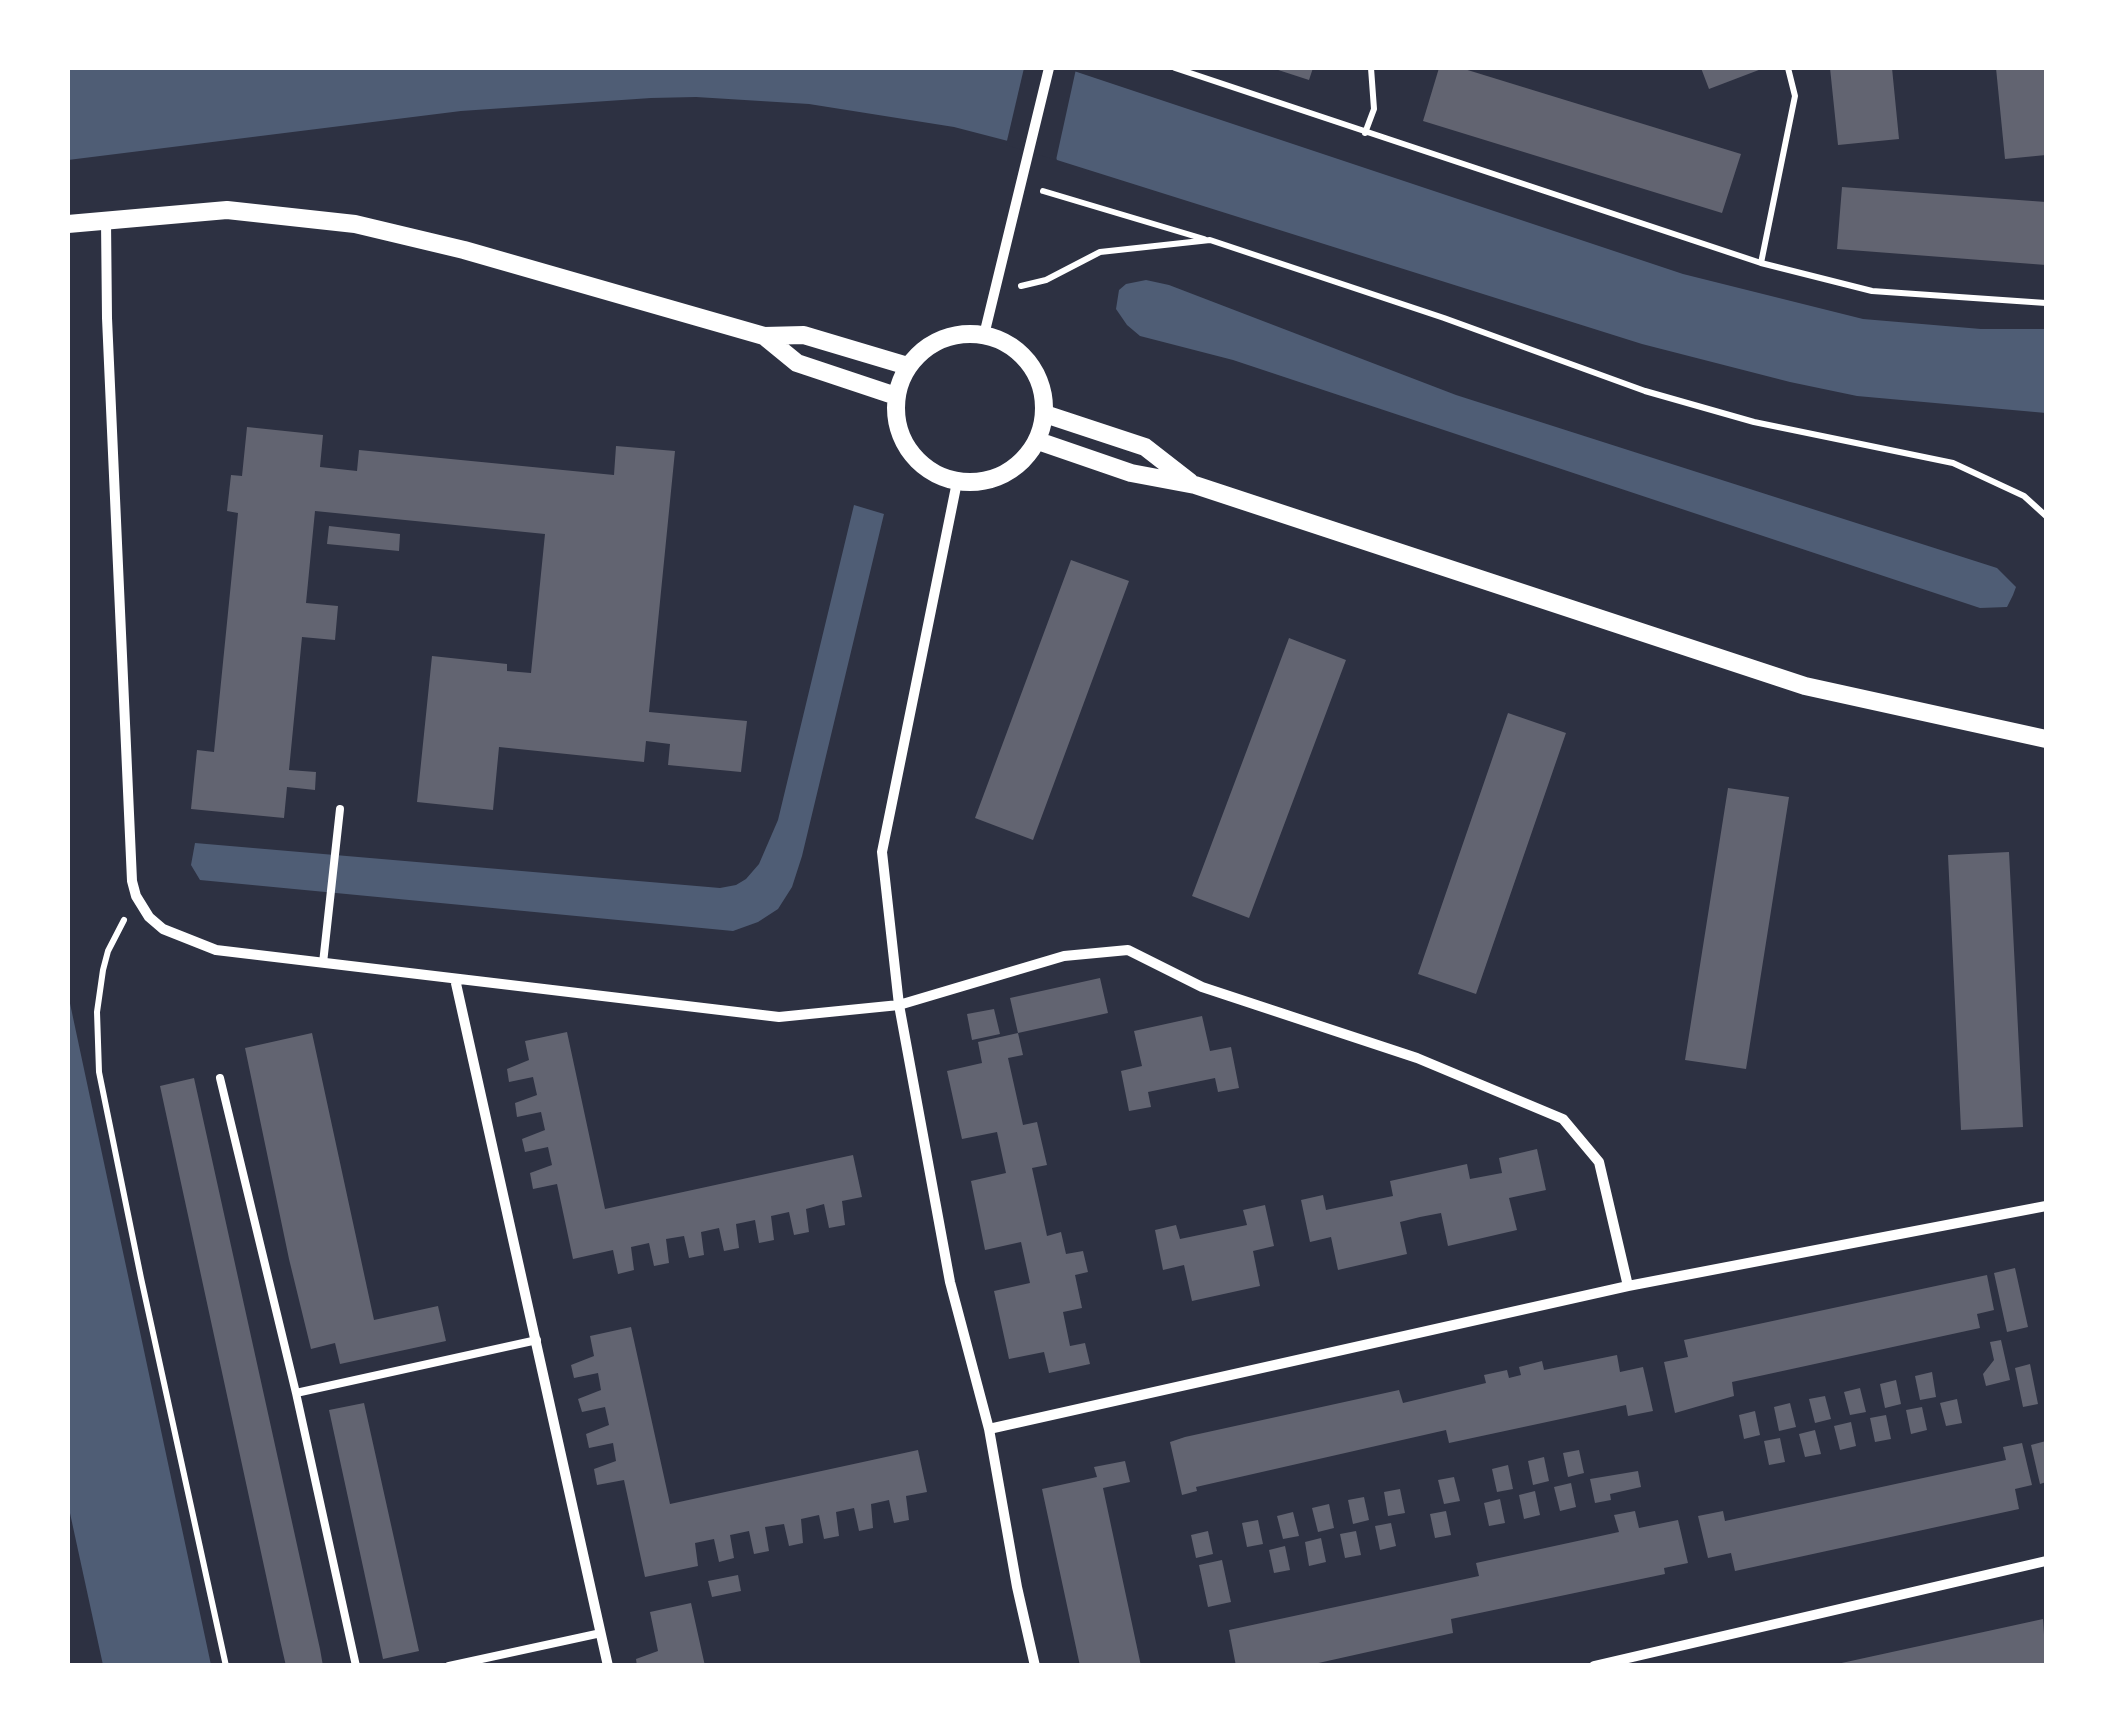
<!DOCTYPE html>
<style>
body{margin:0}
#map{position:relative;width:2114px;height:1733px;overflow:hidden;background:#2d3142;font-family:Overpass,sans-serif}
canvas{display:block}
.frame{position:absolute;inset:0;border:70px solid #fff;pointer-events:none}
</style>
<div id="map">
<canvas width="2114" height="1733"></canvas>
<div class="frame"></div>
</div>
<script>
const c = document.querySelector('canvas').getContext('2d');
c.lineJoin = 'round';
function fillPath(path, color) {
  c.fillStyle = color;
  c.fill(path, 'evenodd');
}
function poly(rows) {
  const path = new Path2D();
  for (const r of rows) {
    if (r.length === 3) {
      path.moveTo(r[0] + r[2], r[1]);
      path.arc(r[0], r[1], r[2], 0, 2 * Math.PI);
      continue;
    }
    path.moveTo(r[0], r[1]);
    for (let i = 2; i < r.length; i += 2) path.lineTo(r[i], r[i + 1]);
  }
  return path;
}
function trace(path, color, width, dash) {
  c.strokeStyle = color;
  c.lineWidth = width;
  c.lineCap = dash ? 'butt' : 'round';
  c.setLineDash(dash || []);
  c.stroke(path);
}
fillPath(poly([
 [68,68,1065,68,1683,274,1863,319,1981,329,2046,329,2046,413,1857,396,1790,382,1642,344,1057,160,1055,156,1008,141,954,127,809,104,696,97,651,98,461,111,68,160],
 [1146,280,1169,285,1456,395,1997,568,2016,587,2013,595,2007,607,1980,608,1233,360,1140,336,1127,325,1116,309,1119,290,1126,284],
 [854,505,884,514,802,856,792,887,778,909,758,922,733,931,200,880,191,865,195,843,720,888,736,885,746,879,759,864,778,820],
 [68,994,211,1665,103,1665,68,1504]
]), '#4f5d75');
fillPath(poly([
 [1024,68,1076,69,1056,160,1006,145]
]), '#2d3142');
fillPath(poly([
 [1272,68,1313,68,1309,80],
 [1439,68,1461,68,1741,154,1722,213,1423,121],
 [1701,68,1764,68,1709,89],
 [1830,68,1892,68,1899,139,1838,145],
 [1996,68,2046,68,2046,155,2005,159],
 [1842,187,2046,202,2046,265,1837,249],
 [247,427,323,435,320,467,357,471,359,450,614,475,616,446,675,451,649,712,747,721,741,772,668,765,670,744,646,741,644,762,499,747,493,810,417,802,432,656,507,664,507,671,531,673,545,534,315,511,306,603,338,606,335,640,302,637,289,770,316,772,315,790,287,787,284,818,191,809,197,750,214,752,238,513,227,511,231,475,242,476],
 [329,526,400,534,399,551,327,544],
 [1071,560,1129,581,1033,840,975,818],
 [1289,638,1346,660,1249,918,1192,896],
 [1508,713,1566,733,1476,994,1418,974],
 [1728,788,1789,797,1746,1069,1685,1060],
 [2009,852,2023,1127,1961,1130,1948,855],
 [1100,978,1108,1013,1018,1033,1010,998],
 [994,1009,1000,1034,972,1040,967,1014],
 [1202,1016,1210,1051,1231,1047,1239,1088,1218,1092,1215,1078,1148,1092,1151,1107,1129,1111,1121,1071,1142,1066,1134,1031],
 [567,1032,605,1209,853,1155,862,1197,842,1201,845,1225,829,1228,824,1204,806,1209,809,1232,794,1235,789,1212,771,1216,774,1240,759,1243,755,1220,736,1224,739,1248,724,1251,719,1228,701,1232,704,1255,689,1258,684,1236,666,1239,669,1263,654,1266,649,1243,631,1247,634,1270,618,1274,613,1250,573,1259,557,1184,533,1189,530,1173,552,1165,548,1147,525,1152,522,1139,545,1130,541,1112,517,1117,515,1103,537,1095,533,1077,509,1082,507,1069,529,1060,525,1041],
 [312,1033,374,1320,438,1306,446,1341,340,1364,335,1343,311,1349,289,1259,245,1048],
 [1018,1033,1023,1055,1008,1058,1023,1125,1037,1122,1047,1165,1032,1168,1047,1236,1061,1232,1066,1254,1083,1251,1088,1272,1075,1275,1082,1308,1063,1312,1070,1346,1085,1343,1090,1364,1049,1373,1044,1352,1009,1359,994,1291,1030,1283,1021,1242,985,1250,971,1181,1006,1173,997,1132,962,1139,947,1071,982,1063,978,1042],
 [194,1078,320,1649,323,1666,286,1666,280,1640,160,1086],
 [1537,1149,1546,1190,1509,1198,1517,1230,1448,1246,1441,1213,1420,1217,1400,1222,1407,1254,1338,1270,1331,1237,1310,1242,1301,1200,1323,1195,1326,1210,1393,1196,1390,1181,1467,1164,1470,1179,1502,1173,1499,1158],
 [1265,1205,1274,1246,1253,1251,1260,1286,1192,1301,1184,1265,1163,1270,1155,1230,1176,1225,1180,1239,1247,1225,1243,1210],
 [2015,1268,2028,1327,2007,1332,1994,1273],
 [1987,1275,1994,1310,1977,1314,1980,1328,1732,1382,1734,1396,1675,1413,1664,1362,1688,1357,1684,1340],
 [631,1327,670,1504,918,1450,927,1492,906,1496,909,1520,894,1523,889,1500,871,1504,873,1528,859,1531,854,1508,836,1512,839,1536,824,1539,819,1515,801,1519,803,1543,789,1546,784,1524,765,1527,769,1551,754,1554,749,1531,730,1535,734,1558,719,1562,714,1539,695,1543,698,1566,645,1577,624,1480,597,1485,594,1469,616,1461,613,1443,589,1448,586,1434,609,1425,605,1407,582,1412,578,1399,601,1390,598,1373,574,1378,571,1365,594,1356,590,1336],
 [2001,1340,2010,1380,1986,1386,1983,1374,1994,1360,1990,1342],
 [1617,1355,1620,1372,1643,1367,1653,1411,1628,1416,1626,1405,1449,1443,1446,1430,1196,1487,1197,1491,1182,1495,1170,1442,1185,1437,1399,1390,1403,1403,1486,1383,1484,1375,1507,1370,1509,1378,1521,1375,1519,1367,1542,1361,1544,1370],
 [2030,1364,2038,1404,2023,1407,2015,1368],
 [1932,1372,1936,1397,1920,1400,1915,1376],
 [1896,1380,1901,1404,1885,1408,1880,1384],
 [1860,1388,1866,1412,1850,1415,1844,1392],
 [1825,1396,1831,1419,1815,1423,1809,1399],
 [1957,1399,1962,1423,1946,1426,1940,1403],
 [364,1403,419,1651,383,1659,329,1410],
 [1790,1403,1796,1427,1779,1431,1774,1407],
 [1922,1407,1927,1430,1911,1434,1906,1410],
 [1755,1411,1760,1435,1744,1439,1739,1415],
 [1886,1415,1891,1439,1875,1442,1870,1418],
 [1851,1422,1856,1446,1840,1450,1834,1426],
 [1815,1430,1821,1454,1805,1457,1799,1434],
 [1780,1438,1785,1462,1769,1465,1764,1441],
 [2046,1441,2046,1482,2040,1484,2031,1445],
 [2022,1443,2032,1485,2015,1489,2019,1509,1735,1571,1731,1553,1708,1558,1698,1516,1723,1511,1725,1521,2006,1460,2003,1447],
 [1579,1450,1584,1473,1568,1477,1563,1453],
 [1544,1457,1549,1481,1533,1485,1528,1461],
 [1125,1461,1130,1482,1103,1488,1141,1666,1080,1666,1042,1489,1097,1477,1094,1467],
 [1508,1465,1513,1489,1497,1492,1492,1469],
 [1638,1471,1641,1487,1610,1494,1611,1500,1595,1503,1590,1479],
 [1454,1477,1460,1501,1444,1504,1438,1480],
 [1571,1483,1576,1507,1560,1511,1554,1487],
 [1400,1489,1405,1513,1388,1516,1384,1492],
 [1535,1491,1540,1515,1524,1519,1519,1495],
 [1364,1497,1369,1520,1353,1524,1348,1500],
 [1500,1499,1505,1523,1489,1526,1484,1503],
 [1329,1504,1334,1528,1318,1532,1312,1508],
 [1446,1511,1451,1535,1435,1538,1430,1514],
 [1635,1511,1639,1528,1678,1520,1688,1563,1664,1568,1665,1574,1451,1619,1453,1633,1305,1666,1236,1666,1229,1630,1479,1576,1476,1563,1619,1532,1614,1515],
 [1293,1512,1299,1536,1283,1539,1277,1516],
 [1258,1520,1263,1544,1247,1547,1242,1523],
 [1391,1523,1396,1546,1380,1550,1375,1526],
 [1208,1531,1213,1554,1196,1558,1191,1535],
 [1356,1531,1361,1555,1345,1558,1340,1534],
 [1321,1538,1326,1562,1309,1566,1305,1542],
 [1285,1546,1290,1570,1274,1573,1269,1550],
 [1222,1560,1231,1602,1208,1607,1199,1565],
 [738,1575,741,1591,712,1597,708,1581],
 [691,1603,705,1666,637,1666,636,1659,658,1651,650,1612],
 [2043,1619,2046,1666,1837,1666,1837,1664]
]), '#626471');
trace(poly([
 [1175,68,1761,263,1872,291,2046,303],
 [1365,133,1374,109,1371,68],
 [1043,191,1204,239],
 [1761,263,1795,96,1788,68],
 [1021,286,1046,280,1100,252,1210,240,1444,318,1645,391,1754,422,1953,463,2024,496,2046,516],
 [124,920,108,951,103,970,97,1012,99,1072,141,1278,226,1666]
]), '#fff', 6);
trace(poly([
 [323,963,340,809],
 [220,1078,296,1393,356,1666],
 [296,1393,537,1340],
 [449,1666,601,1633]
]), '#fff', 8);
trace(poly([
 [106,221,107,318,132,881,136,896,149,917,163,929,216,950,779,1017,899,1005,1064,956,1128,950,1202,987,1417,1058,1563,1119,1599,1162,1628,1286],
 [984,335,1049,68],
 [957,482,882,852,899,1005,950,1282,989,1429,1017,1587,1035,1666],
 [455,979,608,1666],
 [989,1429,1628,1286,2046,1206],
 [1594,1666,2046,1561]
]), '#fff', 10);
trace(poly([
 [68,224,227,210,355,224,464,250,764,336,804,335,908,366],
 [970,408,74],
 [764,336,797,363,896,396],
 [1045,414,1145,447,1190,482],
 [1038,441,1131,473,1195,485,1805,686,2046,739]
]), '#fff', 18);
</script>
